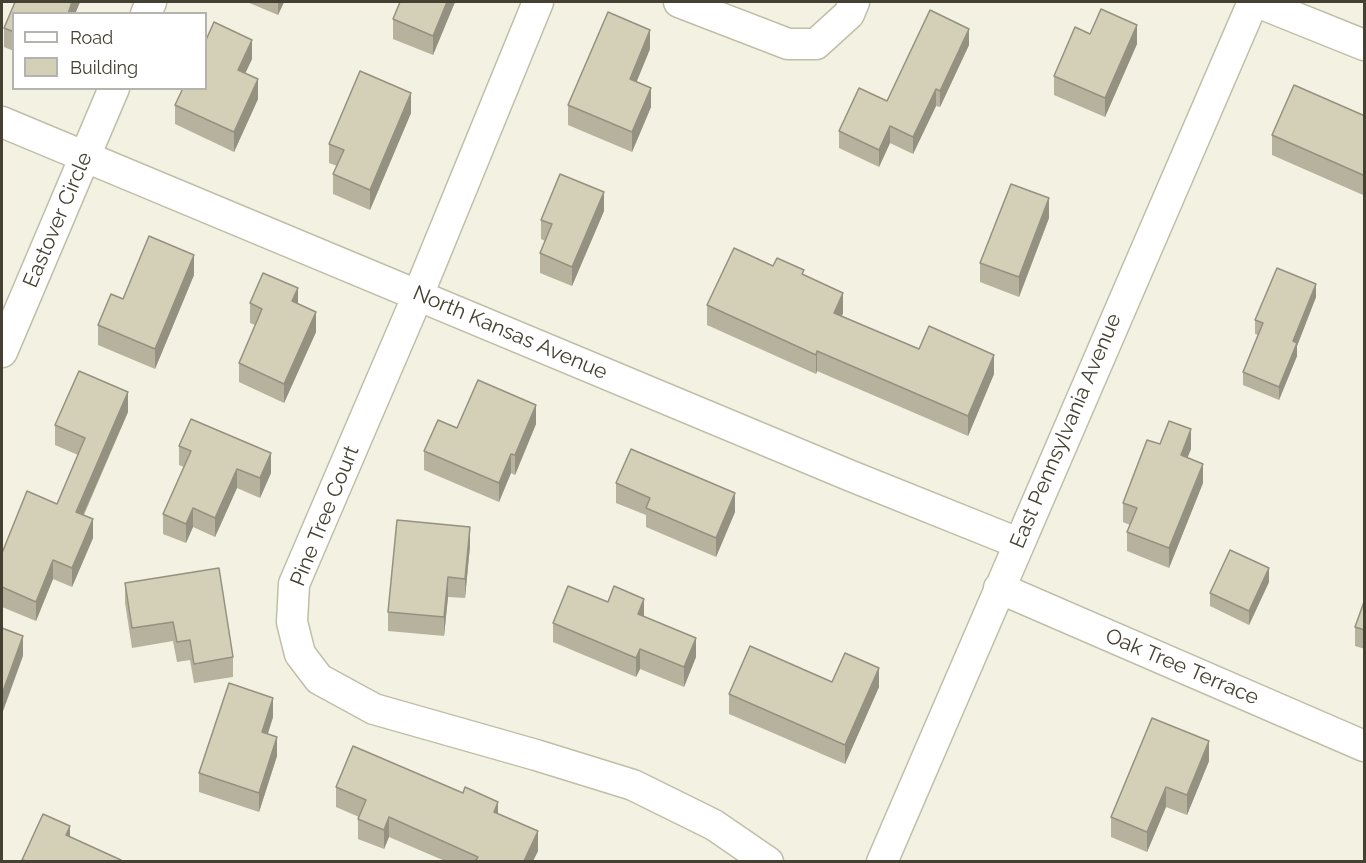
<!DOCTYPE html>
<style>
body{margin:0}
#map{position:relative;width:1366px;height:863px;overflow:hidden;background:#f3f1e2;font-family:Raleway,sans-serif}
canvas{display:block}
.frame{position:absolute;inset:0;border:3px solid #444132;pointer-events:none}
.legend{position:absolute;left:12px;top:12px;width:195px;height:78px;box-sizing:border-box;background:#fff;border:2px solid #b4b3ad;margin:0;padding:8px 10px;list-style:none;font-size:18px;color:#444132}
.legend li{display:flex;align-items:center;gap:12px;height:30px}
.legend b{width:30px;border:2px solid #b4b3ad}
</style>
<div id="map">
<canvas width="1366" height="863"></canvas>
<div class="frame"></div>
<ul class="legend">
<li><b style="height:8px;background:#fff"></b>Road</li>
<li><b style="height:16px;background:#d4cfb7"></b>Building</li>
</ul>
</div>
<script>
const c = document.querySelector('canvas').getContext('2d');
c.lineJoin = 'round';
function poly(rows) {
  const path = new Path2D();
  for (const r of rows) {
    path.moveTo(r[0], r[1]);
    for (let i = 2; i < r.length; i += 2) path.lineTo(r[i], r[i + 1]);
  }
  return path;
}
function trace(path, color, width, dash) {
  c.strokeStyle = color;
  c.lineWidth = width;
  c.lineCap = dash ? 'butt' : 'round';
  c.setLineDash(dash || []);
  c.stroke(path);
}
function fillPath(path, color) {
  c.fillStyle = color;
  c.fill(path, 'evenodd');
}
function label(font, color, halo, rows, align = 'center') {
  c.font = font + ' Raleway,sans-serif';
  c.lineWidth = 4.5;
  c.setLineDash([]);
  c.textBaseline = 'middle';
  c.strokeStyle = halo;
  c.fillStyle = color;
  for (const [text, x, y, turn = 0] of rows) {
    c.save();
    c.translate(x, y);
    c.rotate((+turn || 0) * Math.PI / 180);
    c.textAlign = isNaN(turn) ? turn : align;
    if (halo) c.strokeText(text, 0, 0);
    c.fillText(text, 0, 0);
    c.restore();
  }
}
const minor = poly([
 [538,2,418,295,294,584,292,622,300,654,319,679,374,709,536,755,633,785,714,825,768,862],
 [679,2,788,44,816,44,849,14,854,2],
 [1257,2,1364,45],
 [146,14,151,2],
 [2,122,851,476,1018,543],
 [2,352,114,88],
 [999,588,1364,746],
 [882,862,1253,2]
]);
trace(minor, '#c1bea7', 33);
trace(minor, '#fff', 30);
fillPath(poly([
 [15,2,80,2,75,14,14,14,14,51,4,47,4,28],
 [247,2,284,2,278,15],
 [455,2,433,55,393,39,393,19],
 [1137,44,1105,117,1054,95,1054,76],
 [969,45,940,107,936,106,913,154,890,143,879,167,839,148,839,131,887,101],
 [650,49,636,82,651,107,632,152,568,125,568,105],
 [252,59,245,73,258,99,234,152,175,124,175,105],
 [411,113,370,210,333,194,333,174,337,166,329,163,329,144],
 [1365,116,1365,191,1363,195,1272,155,1272,135],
 [604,211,572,286,540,273,540,253,545,241,541,239,541,220],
 [1049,218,1019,297,980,282,980,263],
 [773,266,804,275,843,313,842,316,919,349,994,374,968,436,817,371,816,374,707,325,707,305],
 [194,275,155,369,98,345,98,325,123,299],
 [1316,297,1297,346,1297,356,1279,400,1243,385,1243,372,1258,335,1255,334,1255,320],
 [250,303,298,304,316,332,284,403,239,382,239,363,255,325,250,323],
 [128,412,84,515,93,538,72,587,53,579,36,621,2,607,2,553,57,504,78,455,55,445,55,425],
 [536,424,515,475,511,473,499,502,424,470,424,451,457,428],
 [1160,444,1191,449,1187,457,1203,483,1169,568,1127,551,1127,532,1130,525,1123,522,1123,503],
 [179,446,271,473,260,498,237,488,215,537,193,527,186,543,163,534,163,514,184,467,179,465],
 [616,483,735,512,716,557,646,527,646,515,616,503],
 [470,546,465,598,448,597,444,636,388,631,388,612],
 [1269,582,1249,625,1210,606,1210,593],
 [125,583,233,657,233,677,194,683,190,660,177,662,173,641,132,648,125,603],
 [1365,599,1365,649,1355,646,1355,627],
 [608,602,644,616,696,657,684,687,640,669,636,677,553,642,553,623],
 [879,687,845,764,729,714,729,694],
 [273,717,268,734,277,756,259,812,199,792,199,773],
 [1209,761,1187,815,1166,807,1147,852,1111,837,1111,817],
 [336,787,498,814,538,851,533,861,445,861,389,837,384,849,358,839,358,819,359,817,336,807]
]), '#b6b29d');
fillPath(poly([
 [72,2,80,2,75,14,68,14],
 [278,2,284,2,278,15],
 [447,2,455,2,433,55,433,36],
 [1137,25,1137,44,1105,117,1105,98],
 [969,29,969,45,940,107,940,91],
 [650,30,650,49,630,98,630,79],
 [252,40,252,59,238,89,238,70],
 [258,79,258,99,234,152,234,132],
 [651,88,651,107,632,152,632,132],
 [936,89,936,106,913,154,913,137],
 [411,93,411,113,370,210,370,190],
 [890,126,890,143,879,167,879,150],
 [1365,172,1365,191,1363,195,1363,175],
 [604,192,604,211,572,286,572,267],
 [1049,198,1049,218,1019,297,1019,277],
 [194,255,194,275,155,369,155,349],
 [1316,284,1316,297,1297,346,1297,356,1279,400,1279,387,1293,341],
 [298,288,298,307,292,301],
 [843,293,843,313,834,332,834,313],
 [316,312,316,332,284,403,284,384],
 [817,351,817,371,816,374,816,355],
 [994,355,994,374,968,436,968,416],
 [128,392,128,412,76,531,76,512],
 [536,405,536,424,515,475,515,455],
 [1191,429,1191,449,1181,474,1181,455],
 [271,453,271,473,260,498,260,478],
 [511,454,511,473,499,502,499,483],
 [1203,464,1203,483,1169,568,1169,548],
 [237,469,237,488,215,537,215,518],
 [735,493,735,512,716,557,716,538],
 [193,508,193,527,186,543,186,524],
 [93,519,93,538,72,587,72,568],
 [470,527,470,546,465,598,465,579],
 [53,560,53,579,36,621,36,602],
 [1269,568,1269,582,1249,625,1249,611],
 [448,577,448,597,444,636,444,617],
 [644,599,644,618,638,614],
 [23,636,23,656,2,714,2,694],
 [696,638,696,657,684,687,684,667],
 [640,649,640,669,636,677,636,658],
 [879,668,879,687,845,764,845,745],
 [273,698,273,717,262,751,262,732],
 [277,737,277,756,259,812,259,793],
 [1209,741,1209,761,1187,815,1187,795],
 [1166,787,1166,807,1147,852,1147,832],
 [498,802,498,822,494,812],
 [389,817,389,837,384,849,384,830],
 [70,826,70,845,66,835],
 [538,831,538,851,533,861,524,861]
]), '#949180');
const building = poly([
 [15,2,72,2,68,14,14,14,14,32,4,28,15,2],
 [400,2,447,2,433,36,393,19,400,2],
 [1101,9,1137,25,1105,98,1054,76,1075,27,1090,34,1101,9],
 [930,10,969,29,940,91,936,89,913,137,890,126,879,150,839,131,859,88,887,101,930,10],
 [608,12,650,30,630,79,651,88,632,132,568,105,608,12],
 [214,22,252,40,238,70,258,79,234,132,175,105,183,88,206,88,206,40,214,22],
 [360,71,411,93,370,190,333,174,344,150,329,144,360,71],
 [1294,85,1365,116,1365,172,1363,175,1272,135,1294,85],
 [560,174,604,192,572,267,540,253,552,224,541,220,560,174],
 [1011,184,1049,198,1019,277,980,263,1011,184],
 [149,236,194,255,155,349,98,325,111,294,123,299,149,236],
 [734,248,773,266,777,258,804,270,802,274,843,293,834,313,919,349,929,326,994,355,968,416,817,351,816,355,707,305,734,248],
 [1277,268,1316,284,1293,341,1297,343,1279,387,1243,372,1263,323,1255,320,1277,268],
 [263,273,298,288,292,301,316,312,284,384,239,363,262,309,250,303,263,273],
 [79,371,128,392,76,512,93,519,72,568,53,560,36,602,2,587,2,553,27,491,57,504,85,438,55,425,79,371],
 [478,380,536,405,515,455,511,454,499,483,424,451,438,420,457,428,478,380],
 [191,419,271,453,260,478,237,469,215,518,193,508,186,524,163,514,191,451,179,446,191,419],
 [1169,421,1191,429,1181,455,1203,464,1169,548,1127,532,1137,508,1123,503,1147,440,1160,444,1169,421],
 [631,449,735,493,716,538,646,508,650,498,616,483,631,449],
 [397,520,470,527,465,579,448,577,444,617,388,612,397,520],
 [1230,550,1269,568,1249,611,1210,593,1230,550],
 [219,568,233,657,194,664,190,640,177,642,173,622,132,628,125,583,219,568],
 [568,586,608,602,614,586,644,599,638,614,696,638,684,667,640,649,636,658,553,623,568,586],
 [1365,599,1365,630,1355,627,1365,599],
 [2,628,23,636,2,694,2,628],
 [750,646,832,682,845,653,879,668,845,745,729,694,750,646],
 [229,683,273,698,262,732,277,737,259,793,199,773,229,683],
 [1152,718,1209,741,1187,795,1166,787,1147,832,1111,817,1152,718],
 [353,746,463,793,465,787,498,802,494,812,538,831,524,861,479,861,476,860,478,857,389,817,384,830,358,819,366,800,336,787,353,746],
 [43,814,70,826,66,835,121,860,121,861,27,861,22,860,43,814]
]);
fillPath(building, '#d4cfb7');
trace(building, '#949180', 1.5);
label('21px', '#444132', '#fff', [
 ["Eastover Circle",58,220,-67],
 ["North Kansas Avenue",510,333,23],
 ["East Pennsylvania Avenue",1066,431,-67],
 ["Pine Tree Court",325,516,-68],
 ["Oak Tree Terrace",1182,667,23]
]);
</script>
